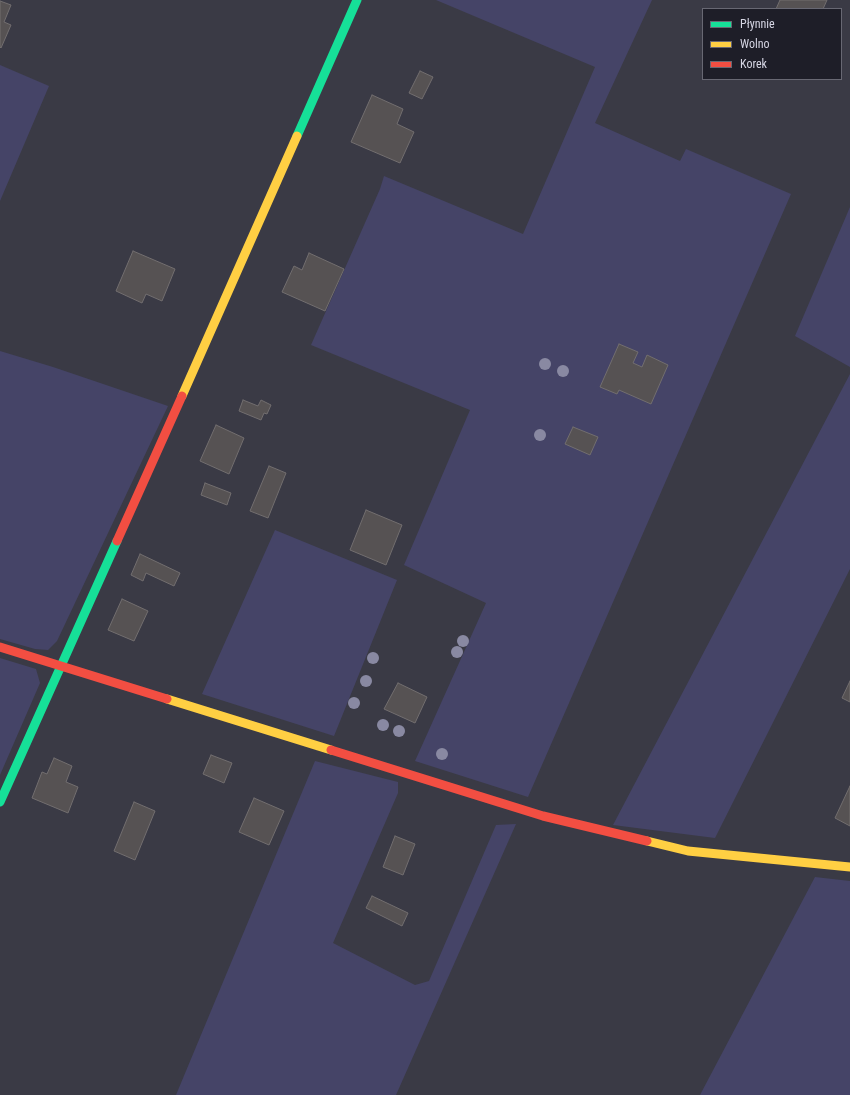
<!DOCTYPE html>
<meta charset="utf-8">
<style>
body{margin:0}
#map{position:relative;width:850px;height:1095px;overflow:hidden;background:#3a3a45;font-family:"Roboto Condensed",sans-serif}
canvas{display:block}
.legend{position:absolute;left:702px;top:8px;width:140px;height:72px;box-sizing:border-box;background:#1e1e28;border:1px solid #686873;margin:0;padding:5px 7px;list-style:none;font-size:12px;color:#d6d6e4}
.legend li{display:flex;align-items:center;gap:8px;height:20px}
.legend b{width:20px;border:1px solid #686873}
</style>
<div id="map">
<canvas width="850" height="1095"></canvas>
<ul class="legend">
<li><b style="height:5px;background:#16e098"></b>Płynnie</li>
<li><b style="height:5px;background:#ffcf43"></b>Wolno</li>
<li><b style="height:5px;background:#f24e42"></b>Korek</li>
</ul>
</div>
<script>
const c = document.querySelector('canvas').getContext('2d');
c.lineJoin = 'round';
function fillPath(path, color) {
  c.fillStyle = color;
  c.fill(path, 'evenodd');
}
function poly(rows) {
  const path = new Path2D();
  for (const r of rows) {
    path.moveTo(r[0], r[1]);
    for (let i = 2; i < r.length; i += 2) path.lineTo(r[i], r[i + 1]);
  }
  return path;
}
function trace(path, color, width, dash) {
  c.strokeStyle = color;
  c.lineWidth = width;
  c.lineCap = dash ? 'butt' : 'round';
  c.setLineDash(dash || []);
  c.stroke(path);
}
fillPath(poly([
 [436,0,652,0,595,123,680,161,686,149,791,194,528,797,415,761,486,603,404,565,470,410,311,345,380,189,384,176,523,234,595,67],
 [0,65,49,86,0,201],
 [850,207,850,367,795,336],
 [0,351,53,367,168,406,57,641,48,650,35,649,0,639],
 [850,374,850,569,715,838,613,825],
 [275,530,397,580,334,736,202,694],
 [0,658,36,669,40,683,0,775],
 [315,761,398,782,398,793,333,943,415,985,429,981,496,825,516,824,396,1095,176,1095],
 [815,877,850,881,850,1095,700,1095]
]), '#454467');
const building = poly([
 [780,0,827,0,823,9,776,9,780,0],
 [0,1,11,5,4,22,11,25,1,48,0,47,0,1],
 [420,71,433,77,422,99,409,93,420,71],
 [372,95,403,109,397,124,414,132,400,163,351,142,372,95],
 [133,251,175,269,162,301,146,294,142,303,116,291,133,251],
 [309,253,344,269,325,311,282,292,294,266,302,270,309,253],
 [619,344,638,352,633,363,642,367,647,355,668,365,651,404,619,390,617,394,600,387,619,344],
 [243,400,258,406,261,400,271,405,267,414,264,413,261,420,239,411,243,400],
 [216,425,244,438,229,474,200,461,216,425],
 [573,427,598,437,590,455,565,444,573,427],
 [269,466,286,473,268,518,250,511,269,466],
 [205,483,231,493,227,505,201,495,205,483],
 [366,510,402,525,386,565,350,550,366,510],
 [140,554,180,573,174,586,146,573,143,581,131,575,140,554],
 [122,599,148,611,134,641,108,630,122,599],
 [850,681,850,702,842,698,850,681],
 [398,683,427,697,415,723,384,709,398,683],
 [211,755,232,763,224,783,203,774,211,755],
 [54,758,72,766,66,782,78,787,68,813,32,798,42,772,47,774,54,758],
 [850,786,850,826,835,818,850,786],
 [254,798,284,811,269,845,239,832,254,798],
 [134,802,155,811,135,860,114,851,134,802],
 [395,836,415,844,403,875,383,867,395,836],
 [372,896,408,913,402,926,366,908,372,896]
]);
fillPath(building, '#565253');
trace(building, '#726e6f', 1);
trace(poly([
 [297,136,357,0],
 [0,802,117,541]
]), '#16e098', 9);
trace(poly([
 [182,396,297,136],
 [167,699,331,750],
 [647,841,688,851,850,867]
]), '#ffcf43', 9);
trace(poly([
 [117,541,182,396],
 [0,647,167,699],
 [331,750,543,816,647,841]
]), '#f24e42', 9);
c.fillStyle = '#8989a2';
for (const [x, y] of [
 [545,364],
 [563,371],
 [540,435],
 [463,641],
 [457,652],
 [373,658],
 [366,681],
 [354,703],
 [383,725],
 [399,731],
 [442,754]
]) {
  c.beginPath();
  c.arc(x, y, 6, 0, 2 * Math.PI);
  c.fill();
}
</script>
